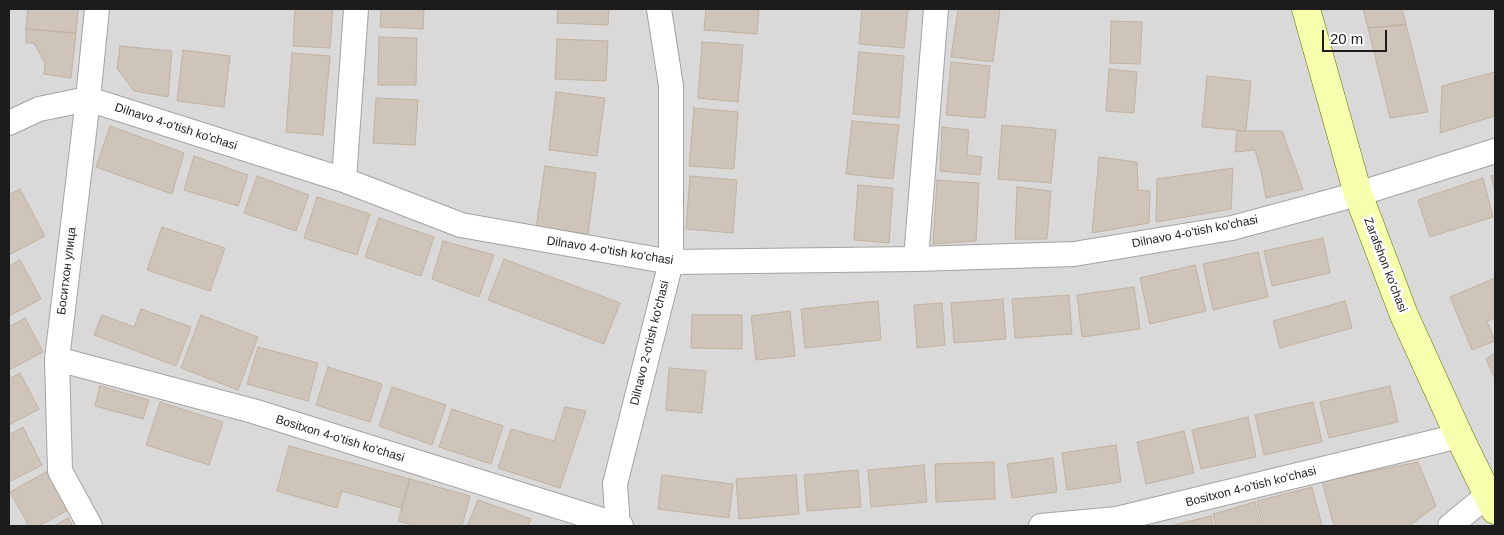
<!DOCTYPE html>
<meta charset="utf-8">
<style>
body{margin:0}
#map{position:relative;width:1504px;height:535px;overflow:hidden;background:#efebe0;font-family:Helvetica,sans-serif}
canvas{display:block}
.frame{position:absolute;inset:0;border:10px solid #1c1c1c;pointer-events:none}
.scale{position:absolute;left:1322px;top:30px;width:65px;height:22px;box-sizing:border-box;border:2px solid #1c1c1c;border-top:0;padding-left:6px;font-size:15px;line-height:18px;white-space:nowrap;color:#1c1c1c;-webkit-text-stroke:4px #fff;paint-order:stroke}
</style>
<div id="map">
<canvas width="1504" height="535"></canvas>
<div class="frame"></div>
<div class="scale">20 m</div>
</div>
<script>
const c = document.querySelector('canvas').getContext('2d');
c.lineJoin = 'round';
function fillPath(path, color) {
  c.fillStyle = color;
  c.fill(path, 'evenodd');
}
function poly(rows) {
  const path = new Path2D();
  for (const r of rows) {
    path.moveTo(r[0], r[1]);
    for (let i = 2; i < r.length; i += 2) path.lineTo(r[i], r[i + 1]);
  }
  return path;
}
function trace(path, color, width, dash) {
  c.strokeStyle = color;
  c.lineWidth = width;
  c.lineCap = dash ? 'butt' : 'round';
  c.setLineDash(dash || []);
  c.stroke(path);
}
function label(font, color, halo, rows, align = 'center') {
  c.font = font + ' Helvetica,sans-serif';
  c.lineWidth = 5;
  c.setLineDash([]);
  c.textBaseline = 'middle';
  c.strokeStyle = halo;
  c.fillStyle = color;
  for (const [text, x, y, turn = 0] of rows) {
    c.save();
    c.translate(x, y);
    c.rotate((+turn || 0) * Math.PI / 180);
    c.textAlign = isNaN(turn) ? turn : align;
    if (halo) c.strokeText(text, 0, 0);
    c.fillText(text, 0, 0);
    c.restore();
  }
}
fillPath(poly([
 [9,9,1495,9,1495,526,9,526]
]), '#dad9d9');
const building = poly([
 [28,9,78,9,76,33,26,29,28,9],
 [295,9,333,9,330,48,293,46,295,9],
 [381,9,424,9,423,29,380,27,381,9],
 [558,9,609,9,608,25,557,23,558,9],
 [706,9,759,9,757,34,704,30,706,9],
 [862,9,908,9,904,48,859,44,862,9],
 [958,9,1000,9,993,62,951,57,958,9],
 [1363,9,1402,9,1406,24,1368,28,1363,9],
 [1111,21,1142,22,1140,64,1110,63,1111,21],
 [1406,25,1428,112,1390,118,1368,28,1406,25],
 [26,29,76,33,71,78,44,74,45,63,34,43,26,43,26,29],
 [379,37,417,38,416,85,378,85,379,37],
 [557,39,608,41,606,81,555,79,557,39],
 [702,42,743,45,738,102,698,98,702,42],
 [120,46,172,51,168,97,134,91,117,68,120,46],
 [183,50,230,56,224,107,177,101,183,50],
 [859,52,904,56,899,118,853,114,859,52],
 [292,53,330,56,323,135,286,132,292,53],
 [951,62,990,66,985,118,946,115,951,62],
 [1109,69,1137,72,1134,113,1106,111,1109,69],
 [1495,72,1495,116,1440,133,1442,86,1495,72],
 [1207,76,1251,81,1246,131,1202,127,1207,76],
 [556,92,605,98,597,156,549,150,556,92],
 [376,98,418,100,415,145,373,143,376,98],
 [694,108,738,112,734,169,689,166,694,108],
 [852,121,899,125,893,179,846,174,852,121],
 [1002,125,1056,130,1051,183,998,179,1002,125],
 [110,126,184,153,172,194,96,167,110,126],
 [942,127,969,130,967,155,982,157,980,175,940,171,942,127],
 [1237,131,1282,131,1303,189,1266,198,1261,171,1255,150,1235,152,1237,131],
 [194,156,248,175,238,206,184,190,194,156],
 [1099,157,1137,162,1138,190,1150,191,1149,223,1092,233,1099,157],
 [545,166,596,173,588,234,536,228,545,166],
 [1233,168,1231,209,1156,222,1157,179,1233,168],
 [1495,175,1495,192,1491,176,1495,175],
 [257,176,309,195,296,231,244,213,257,176],
 [690,176,737,180,733,233,686,229,690,176],
 [1483,178,1493,217,1430,237,1418,200,1483,178],
 [937,180,979,183,976,241,933,244,937,180],
 [858,185,893,188,889,243,854,240,858,185],
 [1017,187,1051,191,1047,239,1015,239,1017,187],
 [20,189,45,236,9,255,9,195,20,189],
 [317,197,370,214,357,255,304,238,317,197],
 [379,218,434,237,421,276,365,257,379,218],
 [162,227,225,248,210,291,147,270,162,227],
 [1323,238,1330,273,1272,286,1264,251,1323,238],
 [443,241,494,255,479,297,432,279,443,241],
 [1258,252,1268,297,1213,310,1203,264,1258,252],
 [504,259,620,303,604,344,488,300,504,259],
 [20,260,41,299,9,316,9,266,20,260],
 [1195,265,1206,311,1150,324,1140,278,1195,265],
 [1495,278,1495,318,1487,321,1495,341,1472,350,1450,297,1495,278],
 [1134,287,1140,329,1082,337,1077,295,1134,287],
 [1069,295,1072,334,1015,338,1012,299,1069,295],
 [1003,299,1006,339,954,343,951,303,1003,299],
 [878,301,881,340,805,348,801,309,878,301],
 [1345,301,1352,328,1280,348,1273,321,1345,301],
 [942,303,945,345,917,348,914,305,942,303],
 [141,309,191,327,176,366,94,335,102,315,134,327,141,309],
 [790,311,795,356,756,360,751,316,790,311],
 [201,315,258,337,238,390,181,368,201,315],
 [692,315,742,315,742,349,691,348,692,315],
 [25,318,43,352,9,370,9,327,25,318],
 [258,347,318,363,308,401,247,384,258,347],
 [1495,353,1495,379,1486,359,1495,353],
 [328,367,382,384,370,422,316,405,328,367],
 [669,368,706,371,702,413,666,410,669,368],
 [20,373,39,409,9,425,9,379,20,373],
 [100,386,149,400,143,419,95,406,100,386],
 [1390,386,1398,422,1329,438,1320,402,1390,386],
 [392,387,446,405,432,445,379,426,392,387],
 [160,402,223,422,209,465,146,445,160,402],
 [1313,402,1322,442,1264,455,1255,415,1313,402],
 [565,407,586,411,560,488,498,468,511,429,554,441,565,407],
 [452,409,503,426,491,464,439,447,452,409],
 [1248,417,1256,457,1201,469,1192,430,1248,417],
 [23,427,42,465,9,482,9,435,23,427],
 [1184,431,1194,473,1146,484,1137,442,1184,431],
 [1116,445,1121,482,1067,490,1062,453,1116,445],
 [289,446,410,479,401,508,342,491,337,508,277,491,289,446],
 [1053,458,1057,492,1012,498,1007,464,1053,458],
 [994,462,995,499,936,502,935,464,994,462],
 [1418,462,1436,506,1409,526,1334,526,1322,481,1418,462],
 [924,465,927,502,871,507,868,470,924,465],
 [858,470,861,507,807,511,804,475,858,470],
 [46,472,68,510,39,526,29,526,10,492,46,472],
 [662,475,733,484,729,518,658,509,662,475],
 [796,475,799,514,739,519,736,479,796,475],
 [410,479,470,496,462,526,416,526,398,521,410,479],
 [1312,487,1322,526,1263,526,1257,501,1312,487],
 [478,500,531,519,528,526,467,526,478,500],
 [1255,502,1261,526,1216,526,1213,514,1255,502],
 [1211,516,1213,526,1170,526,1211,516],
 [68,518,73,526,54,526,68,518]
]);
fillPath(building, '#cfc4b9');
trace(building, '#c2b2a1', 1);
const street = poly([
 [9,123,39,109,88,99,344,180,461,225,671,262,916,259,1074,254,1232,228,1358,194,1495,151],
 [344,180,356,9],
 [916,259,936,9],
 [57,359,253,411,621,526],
 [90,526,60,471,57,359,88,99,97,9],
 [618,526,615,484,671,262,671,86,659,9],
 [1041,526,1117,519,1459,436],
 [1450,526,1495,489]
]);
const secondary = poly([
 [1306,9,1358,194,1404,315,1459,436,1495,510]
]);
trace(street, '#a3a3a3', 26);
trace(secondary, '#617600', 29);
trace(street, '#fff', 24);
trace(secondary, '#f5ffae', 28);
label('12px', '#1c1c1c', '#fff', [
 ["Dilnavo 4-o'tish ko'chasi",176,127,18],
 ["Dilnavo 4-o'tish ko'chasi",1195,232,-11],
 ["Dilnavo 4-o'tish ko'chasi",610,251,9],
 ["Zarafshon ko'chasi",1385,265,69],
 ["Боситхон улица",67,271,-83],
 ["Dilnavo 2-o'tish ko'chasi",650,343,-76],
 ["Bositxon 4-o'tish ko'chasi",340,439,17],
 ["Bositxon 4-o'tish ko'chasi",1251,487,-14]
]);
</script>
